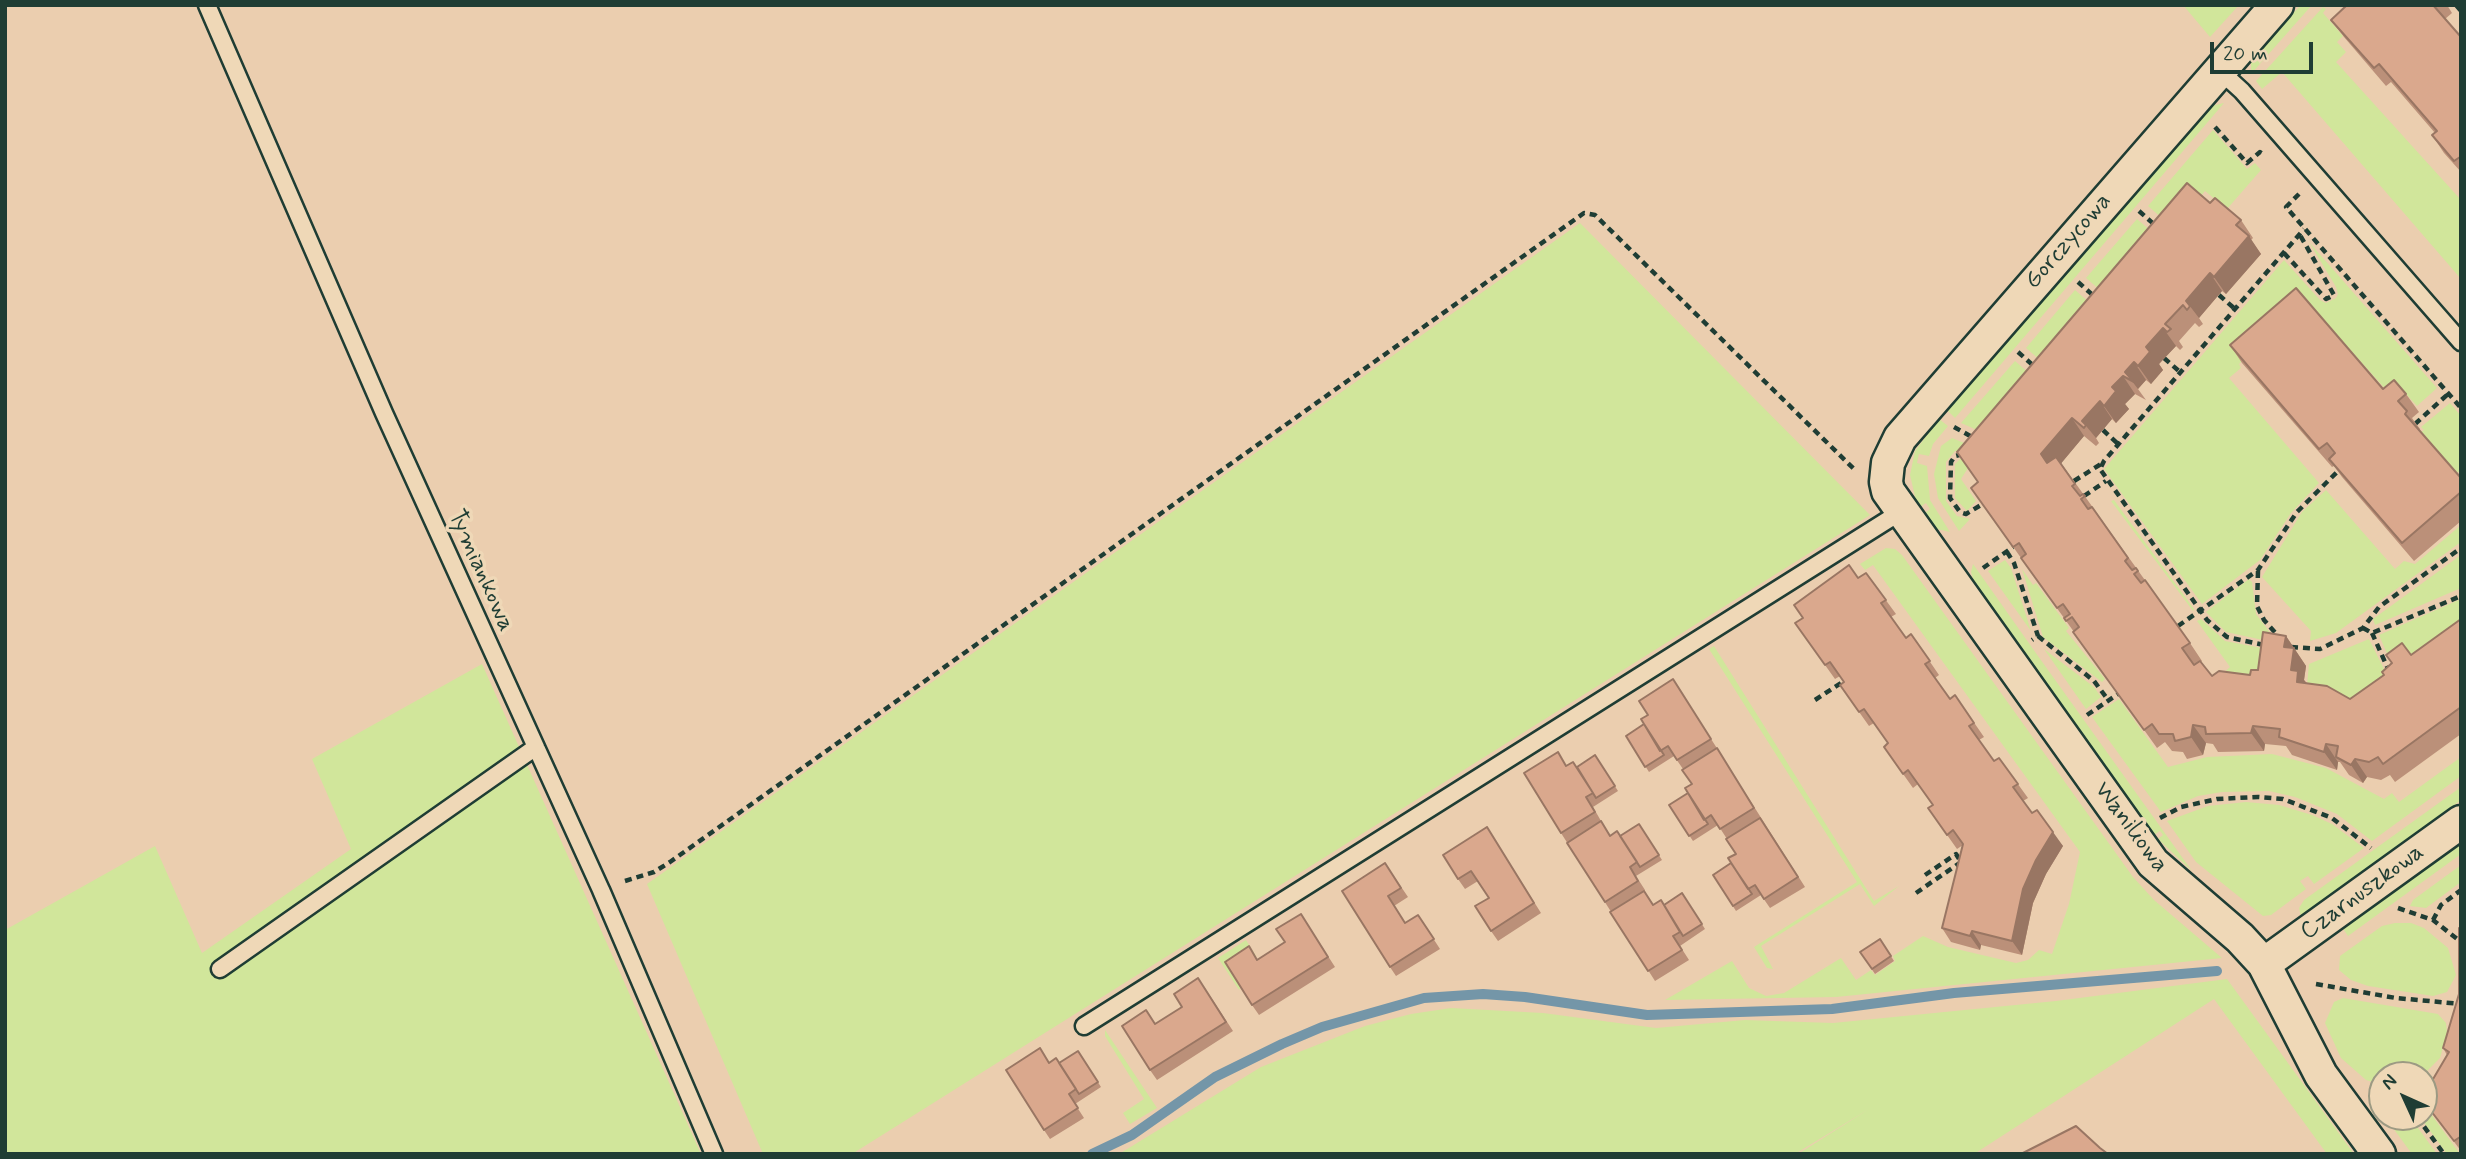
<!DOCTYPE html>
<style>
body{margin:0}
#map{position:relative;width:2466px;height:1159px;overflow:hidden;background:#ebceaf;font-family:Mynerve,sans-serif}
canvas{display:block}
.frame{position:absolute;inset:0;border:7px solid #1f3d34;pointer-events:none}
.north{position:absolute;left:2368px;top:1061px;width:70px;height:70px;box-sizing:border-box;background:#efd8b7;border:2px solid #9c9a83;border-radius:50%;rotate:315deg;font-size:19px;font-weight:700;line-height:28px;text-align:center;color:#1f3d34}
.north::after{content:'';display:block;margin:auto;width:24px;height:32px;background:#1f3d34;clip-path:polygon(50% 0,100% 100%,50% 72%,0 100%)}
.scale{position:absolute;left:2210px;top:42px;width:103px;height:32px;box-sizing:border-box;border:4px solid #1f3d34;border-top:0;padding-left:9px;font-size:21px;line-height:24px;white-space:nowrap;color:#1f3d34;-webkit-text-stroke:5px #efd8b7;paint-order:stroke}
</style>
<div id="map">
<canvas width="2466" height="1159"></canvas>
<div class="frame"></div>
<div class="north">N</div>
<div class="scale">20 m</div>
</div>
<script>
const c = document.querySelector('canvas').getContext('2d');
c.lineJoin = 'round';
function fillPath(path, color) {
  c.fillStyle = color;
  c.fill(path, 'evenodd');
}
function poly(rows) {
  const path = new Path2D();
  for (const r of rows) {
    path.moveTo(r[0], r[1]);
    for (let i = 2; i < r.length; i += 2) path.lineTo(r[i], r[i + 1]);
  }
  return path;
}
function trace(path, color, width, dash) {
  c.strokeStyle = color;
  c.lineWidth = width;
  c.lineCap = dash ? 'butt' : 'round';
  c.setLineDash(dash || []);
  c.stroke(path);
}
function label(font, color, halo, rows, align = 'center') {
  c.font = font + ' Mynerve,sans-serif';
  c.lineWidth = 7;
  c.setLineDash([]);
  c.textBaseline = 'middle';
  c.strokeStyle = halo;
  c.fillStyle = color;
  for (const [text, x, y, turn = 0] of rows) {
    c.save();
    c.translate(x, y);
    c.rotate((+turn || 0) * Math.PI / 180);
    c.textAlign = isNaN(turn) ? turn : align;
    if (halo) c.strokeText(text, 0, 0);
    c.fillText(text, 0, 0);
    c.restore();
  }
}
fillPath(poly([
 [2183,5,2239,5,2210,37],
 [2301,5,2312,5,2251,74,2251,62,2256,51],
 [2323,7,2326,9,2323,13,2343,36,2337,42,2346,52,2336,62,2461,200,2461,279,2282,72,2262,89,2256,81],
 [2224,103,1955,418,1947,410,2202,114,2211,106],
 [2213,130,2247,169,2255,163,2261,170,2227,209,2205,191,2177,224,2170,225,2148,206],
 [2137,219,2159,238,2108,297,2086,278],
 [1580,223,1870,515,852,1154,763,1154,647,884],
 [2309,242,2437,388,2417,406,2406,394,2397,402,2309,304,2239,364,2241,368,2229,378,2319,483,2291,513,2260,560,2202,604,2104,469,2284,260,2320,300,2326,303,2336,298,2338,294,2336,287],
 [2075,290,2098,310,2048,367,2026,348],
 [2015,361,2037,380,1993,437,1961,423],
 [2450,403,2461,416,2461,470,2457,473,2421,432,2424,430,2421,427],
 [1939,419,1948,426,1933,444,1929,456,1919,454,1917,463,1927,466,1930,500,1950,532,1937,529,1924,514,1930,509,1926,503,1920,507,1917,505,1910,475,1915,451],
 [1952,438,1984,451,1955,451,1946,462,1946,501,1957,516,1970,519,1959,531,1938,498,1934,474,1941,446],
 [1961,458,1968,468,1961,479,1976,501,1967,511,1955,498,1955,464],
 [2326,490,2395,569,2404,561,2415,564,2461,525,2461,542,2336,633,2310,641,2311,631,2262,577,2302,512],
 [2114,500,2194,609,2193,611,2111,501],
 [1886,548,1895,549,1902,555,2133,877,2154,900,2222,958,1836,997,1665,1000,1732,961,1749,988,1766,996,1784,993,1841,958,1856,980,1871,970,1875,975,1895,961,1893,956,1923,936,1948,947,2016,963,2028,960,2039,950,2052,954,2069,904,2080,852,1873,565,1865,570,1860,564],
 [2461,555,2461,588,2375,625,2373,619],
 [2005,560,2011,568,2031,631,1988,571],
 [1973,564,2038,656,2192,871,2158,839,2163,835,2160,831,2154,835,2147,827,1975,586,1971,572],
 [2022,569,2033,585,2036,583,2069,628,2066,631,2105,679,2102,682,2043,637],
 [2249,579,2252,582,2256,614,2271,634,2272,642,2226,632,2206,612],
 [2461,599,2461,622,2412,657,2389,658,2379,635],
 [2201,619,2225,641,2273,650,2268,685,2220,676,2230,667,2197,621],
 [2369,639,2389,679,2352,701,2307,685,2309,664],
 [1714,646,1874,901,1899,886,1874,906,1860,884,1761,946,1773,969,1767,968,1754,947,1857,882,1709,649],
 [2044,649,2094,687,2101,697,2086,709],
 [482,664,701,1154,5,1154,5,930,155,846,202,953,351,849,312,759],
 [2119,699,2168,767,2207,757,2272,754,2326,768,2384,799,2392,793,2399,802,2461,757,2461,776,2372,841,2337,814,2295,797,2269,791,2222,792,2198,796,2161,812,2092,717],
 [2461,787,2461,800,2301,917,2299,908,2304,900],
 [2246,802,2279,805,2312,815,2332,824,2364,848,2314,884,2308,876,2300,881,2306,889,2271,915,2263,916,2196,862,2167,821,2208,806],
 [2461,841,2461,854,2348,936,2342,927],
 [2461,865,2461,882,2426,908,2410,906,2413,900],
 [2395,923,2411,923,2424,928,2448,948,2456,975,2447,992,2433,996,2368,986,2351,980,2339,970,2340,956,2382,926],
 [1246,940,1256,956,1239,990,1218,958],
 [2227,979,2354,1154,2327,1154,2214,999,1974,1154,1798,1154,1869,1109,1795,1154,1119,1154,1261,1067,1365,1026,1411,1014,1451,1008,1543,1013,1656,1028,1745,1020,1833,1023,2056,1001],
 [2343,998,2438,1014,2446,1023,2447,1033,2440,1058,2423,1075,2382,1075,2382,1085,2366,1080,2341,1058,2325,1023,2334,1002],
 [1105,1030,1157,1108,1130,1124,1123,1113,1144,1099,1105,1036],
 [2424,1101,2431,1114,2460,1154,2447,1154,2420,1117,2424,1117],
 [2385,1117,2410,1117,2437,1154,2412,1154]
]), '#d1e69b');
trace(poly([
 [1092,1154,1132,1135,1215,1077,1282,1044,1322,1027,1424,998,1483,994,1525,997,1647,1015,1832,1009,1954,993,2217,971]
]), '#7496a8', 10);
const lane = poly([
 [207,5,384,413,601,890,714,1154],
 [2219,70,2242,91,2461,342],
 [220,969,536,747],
 [1084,1026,1902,511]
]);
const street = poly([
 [2277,5,1900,438,1888,463,1886,482,1888,491,2153,863,2240,938,2264,964,2321,1075,2379,1154],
 [2264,964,2461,822]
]);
trace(lane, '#1f3d34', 21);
trace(street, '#1f3d34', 37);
trace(poly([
 [2456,5,2461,11],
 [2215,127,2247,163,2260,152,2263,154],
 [2299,194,2286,207,2461,408],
 [2139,211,2156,226],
 [2284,253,2326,299,2334,295,2300,235],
 [2078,282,2095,297],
 [2219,295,2235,309],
 [2018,352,2035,367],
 [2164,358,2180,372],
 [2415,424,2448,394],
 [1954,427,1974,438],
 [2103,430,2118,444],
 [1963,454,1955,456,1951,462,1950,498,1960,512,1966,514,1986,502],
 [2074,481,2101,464],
 [2084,496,2106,481],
 [2007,552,2014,563,2038,636,2032,640],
 [1983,568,2013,547],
 [2258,571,2257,606,2264,620,2280,638],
 [2178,626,2258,570,2297,512,2340,469],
 [2363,628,2372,633,2461,596],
 [2372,633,2389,671],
 [2038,636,2094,681,2109,701],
 [2264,645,2227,637,2207,620,2100,469,2104,461,2304,229],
 [2291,647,2320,649,2363,628,2379,607,2461,548],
 [1815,700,1844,681],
 [2087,715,2118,694],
 [2160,818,2181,807,2217,799,2258,797,2283,799,2332,818,2371,848],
 [1925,875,1956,854,1961,862],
 [625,881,654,872,670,862,1584,213,1595,215,1855,470],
 [1916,893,1961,862],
 [2398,908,2433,920,2461,942],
 [2433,920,2441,905,2461,890],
 [2316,984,2396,998,2461,1004],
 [2417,1117,2444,1154]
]), '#1f3d34', 4.5, [7, 5]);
trace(lane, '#efd8b7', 16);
trace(street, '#efd8b7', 32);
fillPath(poly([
 [2347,5,2447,5,2452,13,2445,19,2461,37,2461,172,2444,153,2432,135,2435,133,2391,82,2386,86,2344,37,2331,20],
 [2210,203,2241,220,2253,238,2251,240,2261,254,2226,294,2222,291,2199,318,2203,324,2199,327,2195,323,2179,341,2183,347,2180,350,2176,346,2159,364,2163,370,2151,384,2146,380,2138,389,2146,400,2135,394,2125,404,2129,409,2116,423,2112,419,2096,438,2099,443,2096,446,2084,436,2061,463,2190,643,2202,661,2201,662,2212,676,2250,675,2258,670,2286,636,2306,666,2304,680,2307,683,2350,699,2461,619,2461,734,2395,782,2390,775,2381,780,2367,777,2363,783,2349,775,2340,762,2338,762,2337,770,2292,755,2286,746,2265,744,2264,751,2218,752,2213,744,2206,743,2203,755,2187,759,2183,752,2172,751,2165,742,2157,748,1971,488,1978,482],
 [2230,345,2383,389,2406,394,2419,412,2412,418,2420,429,2419,430,2461,478,2461,521,2414,561,2342,477,2334,466,2332,467,2242,363],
 [1866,573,1896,614,1891,617,1906,638,1911,634,1939,675,1935,678,1950,699,1955,695,1984,737,1979,740,1994,761,1999,758,2028,798,2023,801,2032,813,2063,846,2046,874,2033,903,2022,955,1981,945,1980,950,1951,942,1942,928,1963,845,1957,849,1928,808,1933,805,1918,784,1913,788,1884,747,1888,743,1874,723,1869,726,1840,685,1844,682,1840,676,1835,679,1795,623],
 [1673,679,1805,887,1770,908,1761,895,1736,911,1713,875,1731,863,1736,854,1727,839,1718,825,1693,841,1669,805,1688,793,1692,784,1683,769,1674,756,1649,772,1626,736,1644,724,1648,715],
 [1595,755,1618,791,1593,807,1601,821,1610,835,1620,836,1639,824,1662,860,1636,876,1645,890,1644,891,1654,905,1664,905,1682,893,1705,929,1680,946,1689,960,1655,981,1561,833,1567,766,1577,767],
 [1487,827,1541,913,1498,941,1491,931,1489,898,1478,881,1465,889,1458,879],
 [1385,863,1408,897,1394,906,1405,923,1418,915,1440,949,1396,976,1390,967],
 [1301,914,1335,967,1259,1015,1252,1005],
 [2461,928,2461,1151,2428,1107,2434,1102,2447,1055,2443,1048,2459,994],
 [1880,939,1894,961,1875,974,1860,952],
 [1205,988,1233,1031,1157,1080,1150,1070,1156,1024,1182,1007],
 [1078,1051,1101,1087,1075,1104,1084,1118,1050,1139,1044,1130,1050,1062,1059,1063]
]), '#bb9079');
fillPath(poly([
 [2249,236,2261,254,2226,294,2214,277],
 [2210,273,2222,291,2199,318,2186,301],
 [2163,328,2176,346,2159,364,2163,370,2151,384,2138,366,2146,347],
 [2134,362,2146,380,2138,389,2125,372],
 [2123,376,2135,394,2125,404,2129,409,2116,423,2104,406,2112,387],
 [2100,401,2112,419,2096,438,2082,421],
 [2072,418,2084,436,2054,472,2041,454],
 [2286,636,2306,666,2304,680,2311,689,2297,682,2291,670,2284,647],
 [2193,725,2206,743,2203,755,2191,737],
 [2253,726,2265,744,2264,751,2251,733],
 [2326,744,2338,762,2337,770,2324,752],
 [2355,759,2367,777,2363,783,2351,765],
 [2053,832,2063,846,2046,874,2033,903,2022,955,2012,941,2023,889,2036,860],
 [1972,931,1981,945,1980,950,1970,936]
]), '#997663');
const building = poly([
 [2347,5,2433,5,2461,37,2461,158,2460,157,2454,161,2432,135,2437,131,2379,64,2374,68,2331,20,2347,5],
 [2187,183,2210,203,2215,198,2241,220,2236,225,2249,236,2214,277,2210,273,2186,301,2190,306,2187,310,2183,305,2165,324,2171,329,2167,332,2163,328,2146,347,2150,352,2138,366,2134,362,2125,372,2134,382,2123,376,2112,387,2116,391,2104,406,2100,401,2082,421,2086,425,2084,428,2072,418,2041,454,2047,463,2056,457,2075,484,2072,486,2080,496,2083,494,2085,496,2081,499,2088,509,2092,507,2128,558,2125,561,2132,570,2136,568,2138,571,2134,574,2141,583,2145,580,2190,643,2182,648,2194,665,2200,661,2212,676,2219,671,2250,675,2251,670,2258,670,2263,632,2286,636,2284,647,2294,648,2291,670,2298,671,2297,682,2327,686,2350,699,2384,675,2382,672,2392,663,2386,655,2402,643,2411,655,2461,619,2461,707,2383,764,2378,757,2369,762,2355,759,2351,765,2336,757,2338,746,2326,744,2324,752,2279,737,2280,729,2253,726,2251,733,2206,734,2205,727,2193,725,2191,737,2175,741,2173,734,2159,734,2152,724,2144,730,2073,632,2079,627,2072,617,2066,621,2064,618,2070,614,2063,604,2057,608,2021,558,2026,554,2019,543,2013,547,1971,488,1978,482,1957,452,2187,183],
 [2296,288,2383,389,2394,380,2406,394,2398,401,2407,411,2405,414,2461,478,2461,492,2402,543,2329,459,2335,453,2327,443,2319,449,2230,345,2296,288],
 [1849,565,1858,578,1866,573,1886,600,1881,603,1906,638,1911,634,1930,661,1925,664,1950,699,1955,695,1974,723,1969,726,1994,761,1999,758,2018,784,2013,787,2032,813,2037,810,2053,832,2036,860,2023,889,2012,941,1972,931,1970,936,1942,928,1963,844,1953,830,1947,835,1928,808,1933,805,1908,770,1903,774,1884,747,1888,743,1864,709,1859,712,1840,685,1844,682,1830,662,1825,665,1795,623,1803,618,1794,605,1849,565],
 [1673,679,1711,739,1677,760,1668,746,1660,751,1641,719,1648,715,1639,701,1673,679],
 [1644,724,1664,755,1645,767,1626,736,1644,724],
 [1717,748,1754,808,1720,829,1711,815,1704,820,1685,788,1692,784,1682,770,1717,748],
 [1558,752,1566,766,1573,762,1593,793,1586,797,1595,812,1561,833,1524,773,1558,752],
 [1595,755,1615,786,1596,798,1577,767,1595,755],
 [1688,793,1708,824,1689,836,1669,805,1688,793],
 [1760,818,1798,877,1764,899,1755,885,1748,889,1728,858,1736,854,1726,839,1760,818],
 [1601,821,1610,836,1617,831,1637,862,1630,867,1638,881,1605,902,1567,843,1601,821],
 [1639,824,1659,855,1640,867,1620,836,1639,824],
 [1487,827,1534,903,1491,931,1475,906,1489,898,1471,871,1458,879,1443,855,1487,827],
 [1385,863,1401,888,1388,896,1405,923,1418,915,1434,939,1390,967,1342,891,1385,863],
 [1731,863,1752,894,1733,906,1713,875,1731,863],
 [1644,891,1653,905,1661,900,1680,932,1673,936,1682,950,1648,971,1610,912,1644,891],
 [1682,893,1702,924,1683,936,1664,905,1682,893],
 [1301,914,1328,957,1252,1005,1225,962,1249,946,1257,960,1285,942,1276,929,1301,914],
 [2459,928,2461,928,2461,1139,2460,1137,2454,1141,2428,1107,2434,1102,2426,1091,2449,1052,2443,1048,2459,994,2459,928],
 [1880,939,1891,956,1872,969,1860,952,1880,939],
 [1198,978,1226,1022,1150,1070,1122,1026,1146,1010,1155,1024,1182,1007,1174,994,1198,978],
 [1040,1048,1049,1063,1056,1058,1076,1089,1069,1094,1078,1108,1044,1130,1006,1070,1040,1048],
 [1078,1051,1098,1082,1079,1094,1059,1063,1078,1051],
 [2076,1126,2100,1148,2108,1154,2021,1154,2076,1126]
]);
fillPath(building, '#daa88d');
trace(building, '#997663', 2);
label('24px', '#1f3d34', '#efd8b7', [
 ["Gorczycowa",2069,242,-49],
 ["Tymiankowa",480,571,66],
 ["Waniliowa",2130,828,53],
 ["Czarnuszkowa",2363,893,-36]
]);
</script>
